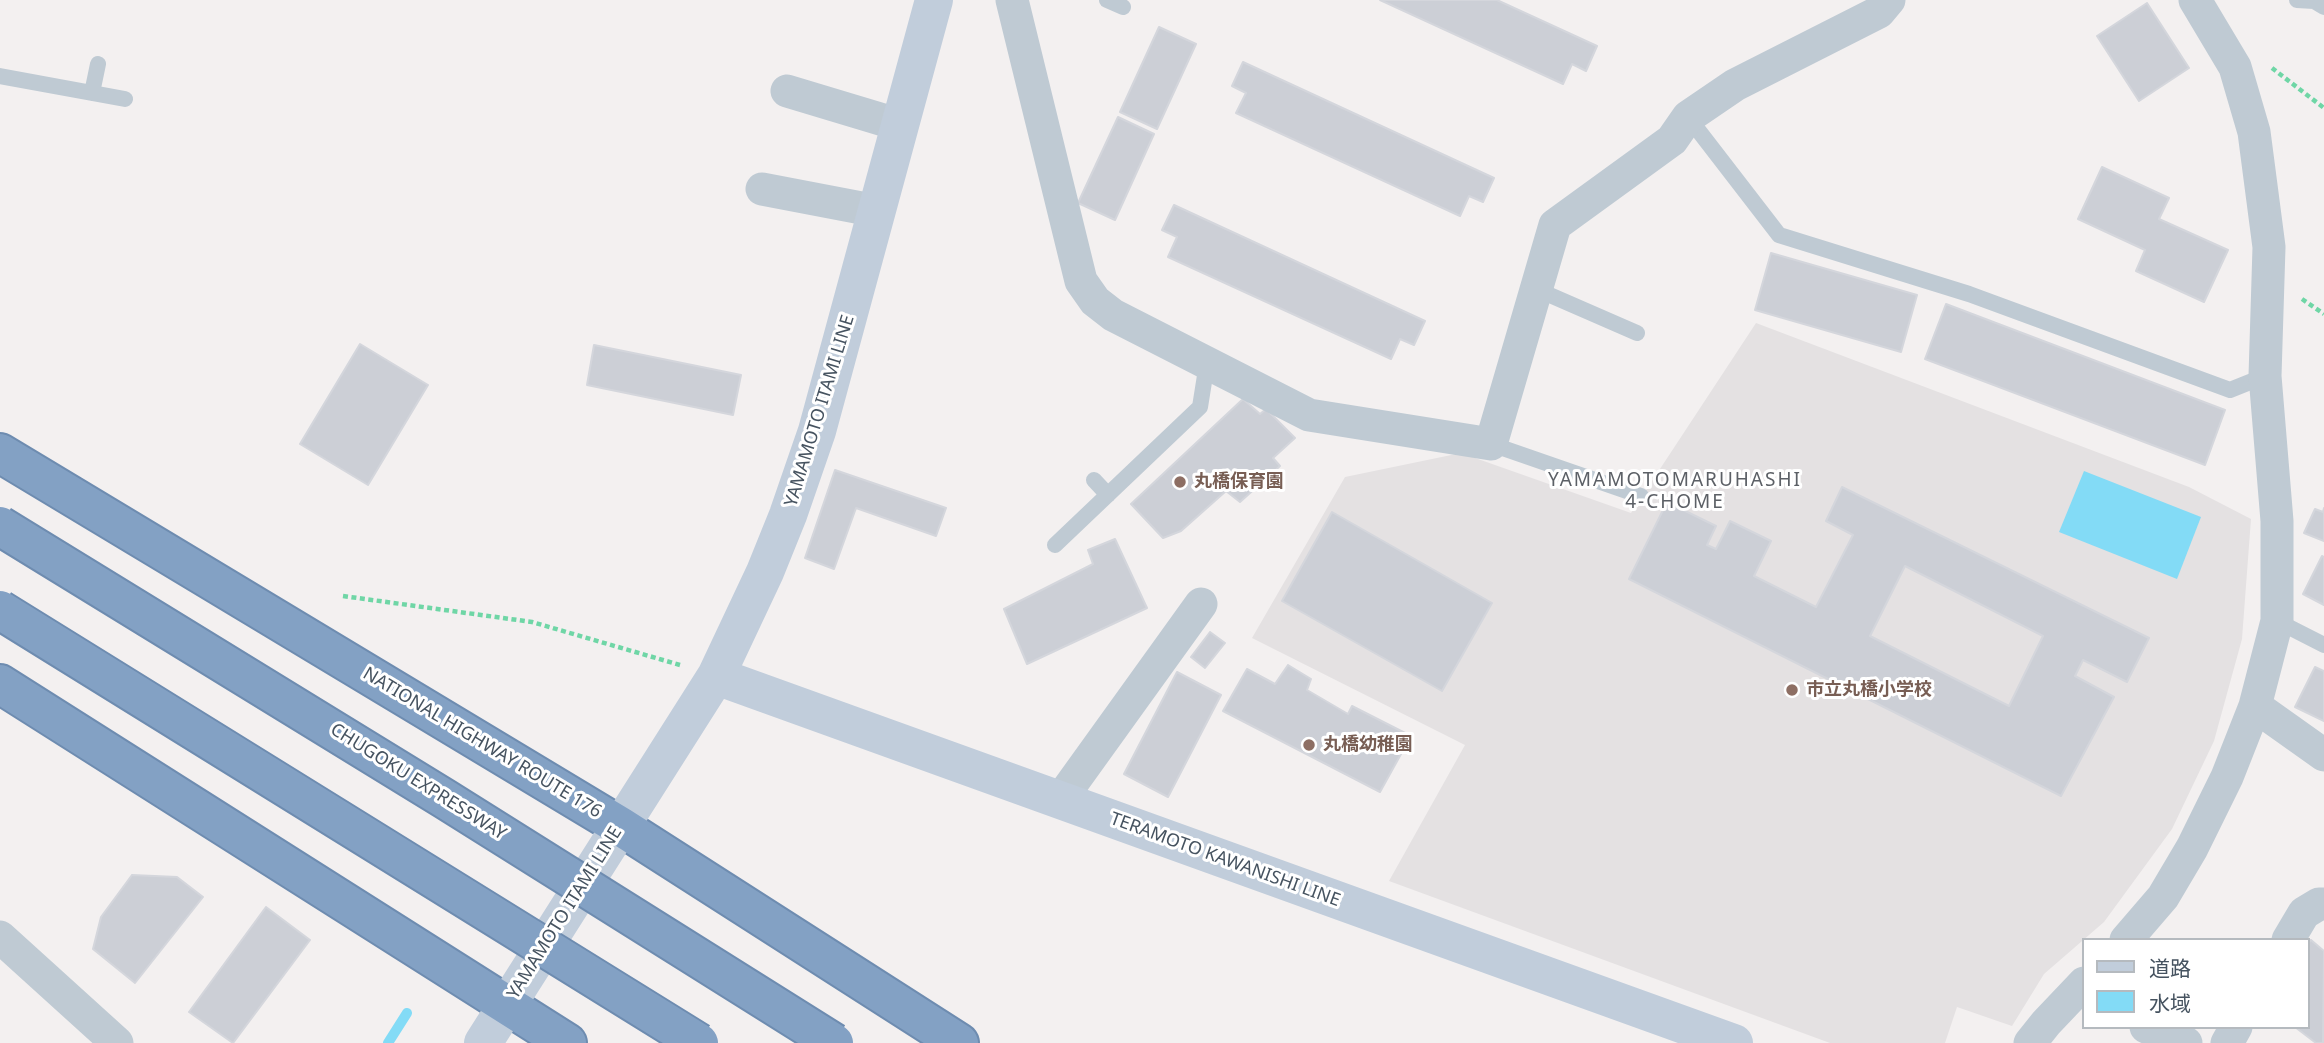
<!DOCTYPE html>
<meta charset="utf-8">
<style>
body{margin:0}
#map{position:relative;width:2324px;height:1043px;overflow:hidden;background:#f3f0f0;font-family:"Noto Sans","Noto Sans JP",sans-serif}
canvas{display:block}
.legend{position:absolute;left:2082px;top:938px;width:228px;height:91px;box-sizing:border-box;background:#fff;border:2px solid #b5babf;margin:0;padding:9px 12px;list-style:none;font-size:21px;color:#465360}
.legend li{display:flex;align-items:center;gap:14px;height:35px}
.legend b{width:35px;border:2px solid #b5babf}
</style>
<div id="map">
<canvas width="2324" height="1043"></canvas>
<ul class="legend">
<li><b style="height:9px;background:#c1cddb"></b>道路</li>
<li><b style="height:19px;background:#83dbf6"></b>水域</li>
</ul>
</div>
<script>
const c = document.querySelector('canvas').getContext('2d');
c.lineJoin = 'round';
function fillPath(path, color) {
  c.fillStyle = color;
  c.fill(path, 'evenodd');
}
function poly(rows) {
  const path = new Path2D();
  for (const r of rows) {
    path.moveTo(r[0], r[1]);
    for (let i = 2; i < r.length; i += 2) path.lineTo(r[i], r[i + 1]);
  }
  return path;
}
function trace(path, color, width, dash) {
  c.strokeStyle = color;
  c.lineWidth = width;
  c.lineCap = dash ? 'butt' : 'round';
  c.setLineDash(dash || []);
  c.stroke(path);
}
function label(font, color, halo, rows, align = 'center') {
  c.font = font + ' "Noto Sans","Noto Sans JP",sans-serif';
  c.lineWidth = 6;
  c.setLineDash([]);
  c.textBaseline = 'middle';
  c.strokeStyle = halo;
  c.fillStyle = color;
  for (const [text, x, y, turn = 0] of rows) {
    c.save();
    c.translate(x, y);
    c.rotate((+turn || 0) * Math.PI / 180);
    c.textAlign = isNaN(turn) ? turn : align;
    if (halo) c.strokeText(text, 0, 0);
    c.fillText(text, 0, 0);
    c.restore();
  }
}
fillPath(poly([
 [1756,323,2189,487,2251,519,2242,639,2214,741,2172,829,2104,922,2044,974,2012,1026,1957,1007,1945,1043,1830,1043,1389,881,1465,745,1252,638,1345,477,1461,453,1631,513]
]), '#e4e1e2');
fillPath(poly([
 [2084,471,2201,517,2177,579,2059,532]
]), '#83dbf6');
trace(poly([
 [388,1043,407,1013]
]), '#83dbf6', 10);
const building = poly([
 [1380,0,1497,0,1597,46,1586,71,1572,64,1563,84,1380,0],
 [2147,3,2189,68,2139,101,2097,36,2147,3],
 [1159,27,1196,44,1157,129,1120,112,1159,27],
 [1243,62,1494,178,1483,202,1469,196,1460,216,1236,113,1246,93,1232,86,1243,62],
 [1118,117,1154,134,1115,220,1078,203,1118,117],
 [2102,167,2169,198,2159,219,2228,250,2204,302,2136,271,2145,250,2078,219,2102,167],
 [1174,205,1425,321,1414,345,1400,339,1391,359,1168,257,1177,237,1162,230,1174,205],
 [1771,253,1917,295,1901,352,1755,310,1771,253],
 [1946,304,2225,410,2205,465,1925,359,1946,304],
 [360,344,428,385,368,485,300,444,360,344],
 [594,345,741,375,733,415,587,385,594,345],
 [1243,399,1260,414,1266,409,1295,438,1273,458,1280,466,1240,502,1226,491,1181,531,1163,538,1131,504,1243,399],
 [835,470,946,508,936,536,856,508,834,569,805,558,835,470],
 [1842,487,2149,638,2127,682,2083,660,2075,676,2114,697,2061,796,1629,579,1667,502,1716,526,1707,545,1716,549,1730,521,1771,541,1754,576,1816,607,1853,535,1826,521,1842,487],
 [1905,566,2043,636,2009,706,1870,636,1905,566],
 [2324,508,2324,541,2304,533,2315,509,2323,512,2324,508],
 [1332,512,1492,603,1442,691,1282,601,1332,512],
 [1115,539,1147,608,1027,664,1004,609,1093,564,1088,550,1115,539],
 [2322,556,2324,557,2324,605,2303,594,2322,556],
 [1210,632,1225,643,1205,668,1191,657,1210,632],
 [1288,665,1311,679,1307,690,1348,714,1352,706,1411,736,1380,792,1223,711,1247,669,1275,684,1288,665],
 [2315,667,2324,671,2324,721,2295,707,2315,667],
 [1177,672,1221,695,1168,797,1124,774,1177,672],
 [132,875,177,877,203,897,135,983,93,949,101,917,132,875],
 [266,907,310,940,233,1043,189,1012,266,907],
 [2311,940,2324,951,2323,1043,2316,1043,2295,1027,2308,1027,2308,943,2311,940]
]);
fillPath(building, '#cccfd6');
trace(building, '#d4d6dc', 2);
const highway = poly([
 [0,453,620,826,959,1043],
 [0,684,567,1043]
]);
trace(highway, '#6e8cb0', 42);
trace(poly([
 [2272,68,2324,108],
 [2302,299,2324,314],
 [343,596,532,622,680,665]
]), '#6fd6a6', 4.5, [5, 3.5]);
trace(poly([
 [1107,0,1123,7],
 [2297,0,2314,1,2324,7],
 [0,76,125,99],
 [92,93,98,64],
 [1688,117,1779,235,1969,294,2230,390,2265,376],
 [1536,289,1637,333],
 [1491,444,1641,496],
 [1094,480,1108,495],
 [1055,545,1200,407,1207,363],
 [2277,621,2324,645]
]), '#bfcad3', 16);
trace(poly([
 [1012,0,1081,281,1095,301,1113,315,1309,415,1491,444,1555,225,1672,140,1688,117,1735,85,1879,12,1889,0],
 [787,91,900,125],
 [762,189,877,211],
 [2255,706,2324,755],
 [1060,800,1201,604],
 [0,937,117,1043],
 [2126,940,2163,897,2192,848,2227,777,2255,706,2277,621,2277,521,2265,376,2269,247,2254,132,2235,67,2195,0],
 [2288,940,2304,913,2319,904,2324,904],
 [2146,1027,2186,1043],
 [2030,1043,2046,1023,2084,983],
 [2227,1043,2236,1027]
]), '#bfcad3', 33);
trace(poly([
 [716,676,1734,1043],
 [483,1043,716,676,765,572,788,515,817,431,934,0]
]), '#c1cddb', 38);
trace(highway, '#83a1c4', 38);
const highwayBridge = poly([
 [0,526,445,799,834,1043],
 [0,610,699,1043]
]);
trace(highwayBridge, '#6e8cb0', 42, []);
trace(highwayBridge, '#83a1c4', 38);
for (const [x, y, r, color] of [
 [1180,482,7,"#8d6e63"],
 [1792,690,7,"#8d6e63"],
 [1309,745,7,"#8d6e63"]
]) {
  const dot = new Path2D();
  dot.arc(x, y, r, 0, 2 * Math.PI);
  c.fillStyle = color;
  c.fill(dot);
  trace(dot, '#fff', 2.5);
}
label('18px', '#465360', '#fff', [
 ["YAMAMOTO ITAMI LINE",820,411,-73],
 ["NATIONAL HIGHWAY ROUTE 176",482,743,31],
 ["CHUGOKU EXPRESSWAY",418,782,32],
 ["TERAMOTO KAWANISHI LINE",1225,860,20],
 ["YAMAMOTO ITAMI LINE",565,913,-58]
]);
label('bold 18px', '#785e54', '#fff', [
 ["丸橋保育園",1194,482],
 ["市立丸橋小学校",1806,690],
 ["丸橋幼稚園",1323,745]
], 'left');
c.letterSpacing = '2px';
label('19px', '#5c6066', '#fff', [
 ["YAMAMOTOMARUHASHI",1675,481],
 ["4-CHOME",1675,503]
]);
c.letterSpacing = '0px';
</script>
